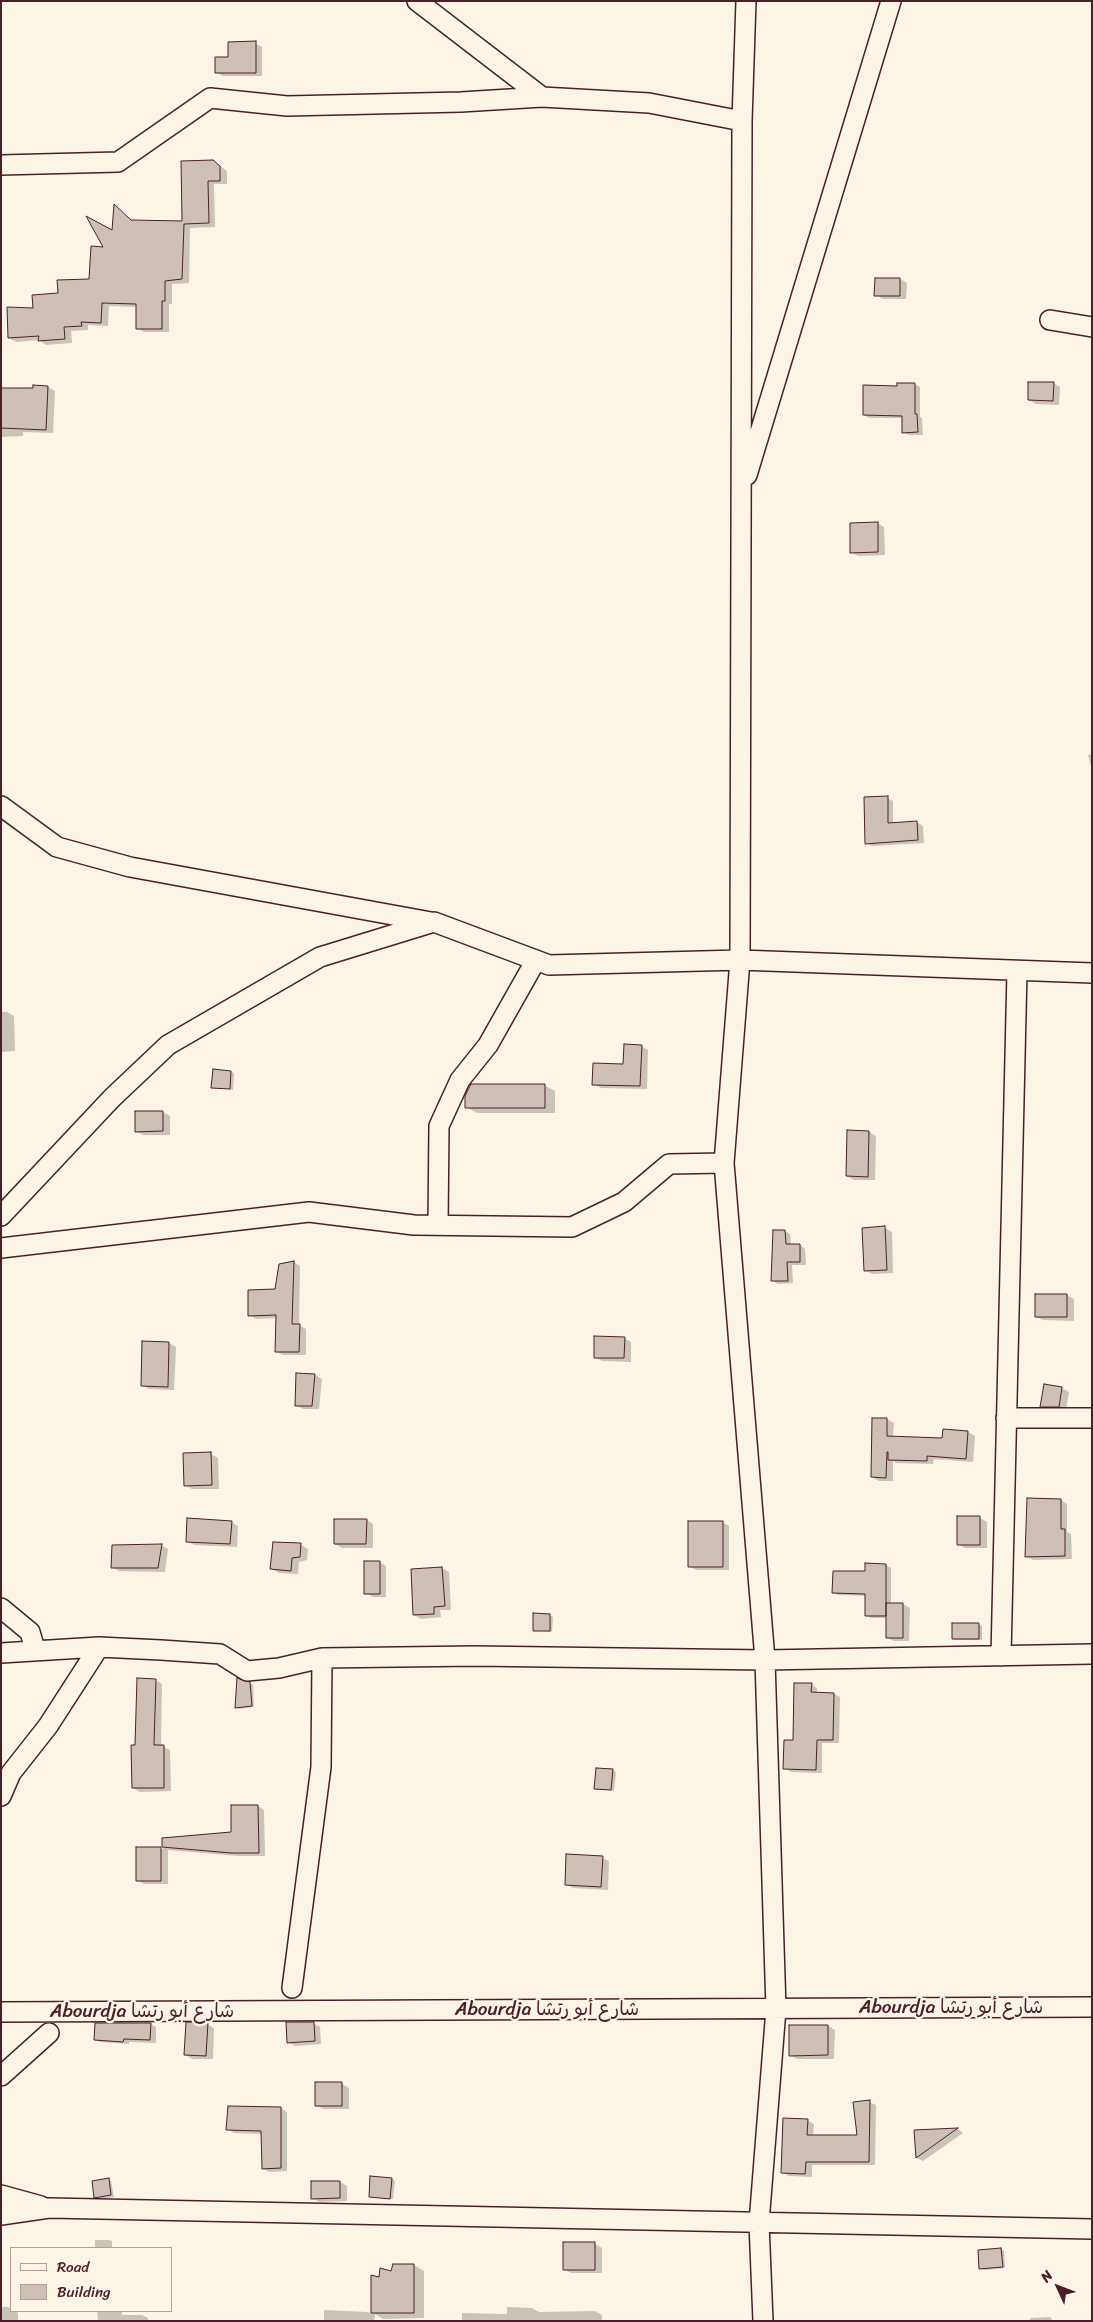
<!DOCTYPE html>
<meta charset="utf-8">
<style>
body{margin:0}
#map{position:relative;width:1093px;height:2322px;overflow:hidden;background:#fcf5e5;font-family:Sriracha,sans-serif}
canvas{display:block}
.frame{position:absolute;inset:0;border:2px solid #4a1f2b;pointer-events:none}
.legend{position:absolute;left:10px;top:2247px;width:162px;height:65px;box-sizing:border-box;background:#fcf5e5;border:1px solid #b59f9b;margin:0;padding:6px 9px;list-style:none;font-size:15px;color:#4a1f2b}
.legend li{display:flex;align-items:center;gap:10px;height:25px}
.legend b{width:25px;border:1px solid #b59f9b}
.north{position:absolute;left:1033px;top:2262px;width:50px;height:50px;-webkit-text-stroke:4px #fcf5e5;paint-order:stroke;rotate:313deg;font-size:14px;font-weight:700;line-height:20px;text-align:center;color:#4a1f2b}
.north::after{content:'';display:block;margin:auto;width:18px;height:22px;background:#4a1f2b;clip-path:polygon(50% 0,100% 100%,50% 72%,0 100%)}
</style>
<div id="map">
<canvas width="1093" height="2322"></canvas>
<div class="frame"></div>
<ul class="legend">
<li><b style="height:6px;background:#fcf5e5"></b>Road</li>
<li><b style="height:14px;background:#cfc0b7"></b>Building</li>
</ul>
<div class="north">N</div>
</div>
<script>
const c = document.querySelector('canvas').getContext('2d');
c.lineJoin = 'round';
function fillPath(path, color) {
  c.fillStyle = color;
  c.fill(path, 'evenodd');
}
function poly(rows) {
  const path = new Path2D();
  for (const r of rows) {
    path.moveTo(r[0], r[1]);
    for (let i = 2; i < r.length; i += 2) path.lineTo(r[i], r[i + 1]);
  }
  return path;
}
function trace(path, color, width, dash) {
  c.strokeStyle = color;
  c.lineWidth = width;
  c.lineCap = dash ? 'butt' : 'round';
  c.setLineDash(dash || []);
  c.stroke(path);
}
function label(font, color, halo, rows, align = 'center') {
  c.font = font + ' Sriracha,"Playpen Sans Arabic",sans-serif';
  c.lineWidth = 4.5;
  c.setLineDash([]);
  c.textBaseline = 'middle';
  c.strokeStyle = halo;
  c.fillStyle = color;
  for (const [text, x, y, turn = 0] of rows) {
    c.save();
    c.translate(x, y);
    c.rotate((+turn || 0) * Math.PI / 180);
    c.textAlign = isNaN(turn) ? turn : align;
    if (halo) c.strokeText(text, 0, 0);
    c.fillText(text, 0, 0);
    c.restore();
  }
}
fillPath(poly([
 [255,43,262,47,262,76,223,76,216,72,230,59],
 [213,161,227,171,227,184,214,184,215,227,190,228,189,283,172,284,172,304,169,304,169,332,144,332,137,328,137,307,109,306,108,326,88,325,88,330,71,331,72,343,46,345,39,340,16,342,9,338,34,309,90,280,113,232,115,206,134,222,183,222],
 [900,279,907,283,906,299,883,299,876,295],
 [1053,383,1060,387,1059,405,1036,404,1029,400],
 [915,384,920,387,920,417,922,418,923,435,909,435,903,432,903,418,869,418,864,415,899,387],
 [48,387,55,391,53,433,23,432,23,436,1,437,1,389],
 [877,523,884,527,885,555,858,556,851,552],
 [1092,754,1092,770,1088,755],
 [887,798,893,801,893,824,917,822,923,826,924,843,872,846,866,843],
 [1,1012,7,1012,14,1016,15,1051,1,1052],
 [641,1046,648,1050,647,1089,601,1088,594,1084,624,1065],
 [231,1072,234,1073,233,1090,213,1087],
 [544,1085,555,1091,555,1113,477,1113,466,1107],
 [163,1112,170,1116,170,1135,143,1135,136,1131],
 [848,1131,869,1132,876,1136,875,1180,854,1180,847,1176],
 [885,1228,892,1232,893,1273,872,1274,865,1270],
 [785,1231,790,1234,791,1245,800,1245,805,1249,806,1265,792,1265,793,1283,778,1284,773,1281],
 [294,1262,300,1266,299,1325,306,1329,306,1355,283,1355,276,1351,277,1318,256,1319,249,1315,276,1291],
 [1036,1295,1067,1295,1074,1299,1074,1321,1043,1320,1036,1317],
 [624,1338,631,1342,631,1362,602,1361,595,1357],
 [144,1342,169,1343,176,1347,174,1390,149,1389,142,1385],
 [297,1374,315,1375,322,1379,319,1409,303,1409,296,1405],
 [1045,1386,1062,1388,1069,1392,1066,1410,1048,1410,1041,1406],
 [887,1419,894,1423,893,1437,943,1439,968,1432,975,1436,973,1462,934,1459,933,1464,896,1463,893,1461,893,1481,879,1481,872,1477],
 [184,1454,211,1454,218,1458,219,1489,192,1489,185,1485],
 [1061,1500,1067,1504,1067,1532,1071,1534,1072,1559,1033,1560,1027,1556],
 [958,1518,980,1518,987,1522,987,1548,965,1548,958,1544],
 [367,1520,373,1524,373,1548,342,1548,335,1544],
 [231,1522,238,1526,237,1547,194,1545,187,1541],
 [722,1522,729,1526,729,1570,696,1570,689,1566],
 [161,1545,168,1549,165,1572,119,1571,112,1567],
 [301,1545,308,1549,307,1560,299,1562,298,1574,279,1573,272,1569],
 [379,1562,386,1566,386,1597,373,1597,366,1593],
 [866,1564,886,1565,891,1568,891,1604,903,1604,910,1608,909,1641,894,1641,887,1638,888,1618,871,1618,866,1615,867,1596,838,1595,833,1593,866,1572],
 [442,1568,449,1572,451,1610,440,1610,441,1617,421,1619,414,1615],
 [550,1615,553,1617,552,1632,534,1630],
 [978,1624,982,1626,982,1640,956,1640,953,1639],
 [155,1680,162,1684,161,1746,170,1750,171,1791,140,1792,133,1788,136,1746],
 [250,1683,253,1685,254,1707,239,1709,236,1707],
 [811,1684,817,1688,817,1694,834,1694,840,1697,839,1743,822,1743,822,1773,791,1772,785,1768],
 [613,1770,616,1772,614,1791,595,1788],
 [258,1806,264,1810,265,1856,238,1856,168,1850,168,1884,144,1884,137,1880,137,1848,163,1849,163,1839,232,1833],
 [602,1858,609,1861,608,1890,573,1888,566,1884],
 [313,2023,320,2027,321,2044,295,2046,288,2042],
 [151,2024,156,2027,156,2043,129,2042,129,2044,100,2042,95,2039],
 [207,2024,214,2028,213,2059,192,2059,186,2055],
 [828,2026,835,2030,834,2059,797,2059,790,2055],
 [342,2084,349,2088,349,2109,323,2109,316,2105],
 [869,2102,876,2105,875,2165,812,2165,812,2177,789,2176,782,2172,807,2120,814,2124,813,2136,858,2136],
 [281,2108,287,2112,287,2171,269,2172,263,2168,262,2134,234,2133,228,2129],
 [958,2129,963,2133,923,2161,917,2158,915,2132],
 [108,2179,111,2181,114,2197,98,2199,95,2197],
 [392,2179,395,2181,393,2199,370,2197],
 [340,2182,347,2186,347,2201,319,2202,312,2198],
 [95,2240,109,2240,112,2241,112,2248,95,2248],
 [595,2244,602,2248,602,2273,571,2273,564,2269],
 [1001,2249,1004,2251,1005,2268,984,2270,981,2269],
 [414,2265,424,2271,424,2318,383,2319,375,2314,374,2321,324,2321,324,2310,368,2312,372,2314,372,2276,380,2278],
 [1,2307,8,2307,18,2313,18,2321,1,2321],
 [507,2307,532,2308,539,2312,595,2311,602,2315,602,2321,462,2321,462,2313,507,2314],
 [97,2311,122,2311,122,2315,142,2315,148,2318,148,2321,98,2321],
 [1050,2317,1053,2321,1030,2321,1030,2318]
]), '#0003');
const building = poly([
 [256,41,256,73,215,73,215,57,228,57,228,42,256,41],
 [213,160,220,166,220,181,208,181,209,223,184,224,182,279,165,281,165,301,162,301,162,329,136,329,136,304,102,303,101,323,81,322,82,326,64,327,65,339,38,341,39,336,8,338,7,307,33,308,32,295,58,293,57,280,89,279,91,246,103,247,86,216,112,230,114,204,131,220,182,221,181,161,213,160],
 [875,278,900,278,900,296,874,296,875,278],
 [1028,382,1054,382,1053,401,1028,400,1028,382],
 [897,383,915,383,915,414,917,414,918,432,902,433,902,416,863,415,863,385,897,386,897,383],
 [33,385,48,386,46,430,1,428,1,388,33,388,33,385],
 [878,522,878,552,850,553,850,523,878,522],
 [888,796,888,823,917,821,918,840,865,844,864,797,888,796],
 [624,1044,642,1045,640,1086,592,1085,593,1063,623,1064,624,1044],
 [213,1069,231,1071,230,1089,211,1088,213,1069],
 [471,1084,545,1084,545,1108,465,1108,465,1096,471,1084],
 [135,1111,163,1111,163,1131,135,1132,135,1111],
 [847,1130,869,1131,868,1177,846,1176,847,1130],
 [885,1226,887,1270,864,1271,862,1228,885,1226],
 [773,1230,785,1230,786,1244,800,1244,800,1262,787,1262,788,1281,771,1281,773,1230],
 [294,1261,292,1324,300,1324,299,1352,275,1352,276,1315,248,1316,248,1290,275,1289,279,1264,294,1261],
 [1035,1294,1067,1294,1067,1317,1035,1317,1035,1294],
 [594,1336,625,1337,624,1358,594,1358,594,1336],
 [142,1341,169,1342,168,1387,141,1386,142,1341],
 [296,1373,315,1374,312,1406,295,1406,296,1373],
 [1044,1384,1062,1387,1059,1407,1040,1407,1044,1384],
 [872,1418,887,1418,887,1436,942,1438,943,1429,968,1431,966,1459,927,1456,927,1461,888,1460,888,1452,887,1452,886,1478,871,1477,872,1418],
 [211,1452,212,1485,184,1486,183,1453,211,1452],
 [1027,1498,1061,1499,1061,1529,1065,1529,1065,1556,1025,1557,1027,1498],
 [957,1516,980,1516,980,1545,957,1545,957,1516],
 [187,1518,232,1521,230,1544,186,1542,187,1518],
 [334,1519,367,1519,366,1544,334,1544,334,1519],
 [688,1521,723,1521,723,1567,688,1567,688,1521],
 [273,1542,301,1543,300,1557,292,1558,291,1571,270,1569,273,1542],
 [162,1544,158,1568,111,1568,112,1545,162,1544],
 [364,1561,380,1561,380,1594,364,1594,364,1561],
 [865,1563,886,1564,886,1616,865,1616,865,1594,832,1593,833,1571,865,1571,865,1563],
 [442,1567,445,1606,434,1607,434,1614,413,1615,411,1569,442,1567],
 [886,1603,903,1603,903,1638,886,1638,886,1603],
 [533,1613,550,1614,550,1631,533,1631,533,1613],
 [952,1623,979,1623,979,1639,952,1639,952,1623],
 [137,1678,156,1679,154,1745,164,1745,164,1788,132,1788,131,1745,135,1745,137,1678],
 [237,1678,250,1682,252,1706,235,1708,237,1678],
 [794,1683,812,1683,811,1692,834,1693,833,1740,817,1740,816,1770,783,1769,784,1740,793,1740,794,1683],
 [596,1768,613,1769,611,1790,594,1789,596,1768],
 [231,1805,258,1805,259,1853,231,1853,162,1847,162,1838,231,1832,231,1805],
 [136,1847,161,1847,161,1881,136,1881,136,1847],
 [566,1854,603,1856,601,1887,565,1885,566,1854],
 [186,2022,208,2022,206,2056,184,2055,186,2022],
 [286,2022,314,2022,315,2041,287,2043,286,2022],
 [95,2023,151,2023,150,2040,124,2039,123,2042,94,2040,95,2023],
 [789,2025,828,2025,828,2055,789,2056,789,2025],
 [315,2082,342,2082,342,2106,315,2106,315,2082],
 [870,2100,869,2162,806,2162,805,2174,781,2173,783,2118,808,2119,807,2135,857,2135,853,2102,870,2100],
 [228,2106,281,2107,281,2168,262,2169,261,2131,226,2130,228,2106],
 [958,2128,916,2158,914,2130,958,2128],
 [370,2176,392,2178,390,2199,369,2197,370,2176],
 [109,2178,111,2195,94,2198,92,2181,109,2178],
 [311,2181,340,2181,340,2198,311,2199,311,2181],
 [563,2242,595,2242,595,2270,563,2270,563,2242],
 [1001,2248,1003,2267,979,2269,978,2250,1001,2248],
 [393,2264,414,2264,414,2313,371,2313,371,2275,379,2277,380,2268,391,2271,393,2264]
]);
fillPath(building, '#cfc0b7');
trace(building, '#4a1f2b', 1);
const minor = poly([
 [417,1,542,97,649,103,742,121],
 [746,1,742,121,740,960,724,1163,765,1660,776,2009,759,2223,763,2321],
 [1,165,118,162,210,98,287,106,461,102,542,97],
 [1050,320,1092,327],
 [747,475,891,1],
 [1,806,57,847,130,867,431,922],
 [1,1216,112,1098,168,1045,320,957,434,922,549,965,740,960,1092,973],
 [438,1225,439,1126,460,1080,488,1045,536,960],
 [1,1248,309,1212,414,1225,572,1227,624,1202,669,1164,724,1163],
 [1006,1418,1092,1418],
 [1,1608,30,1632,35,1649],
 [1,1653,99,1647,161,1650,220,1654,247,1671,279,1668,322,1658],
 [1001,1656,1017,971],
 [1,1796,11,1773,48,1726,99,1647],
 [292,1988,321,1767,322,1658,475,1656,765,1660,1092,1654],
 [1,2012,1092,2007],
 [1,2076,49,2033],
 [1,2195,41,2206],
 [1,2215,49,2208,1092,2229]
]);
trace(minor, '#4a1f2b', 22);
trace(minor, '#fcf5e5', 19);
label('19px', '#4a1f2b', '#fcf5e5', [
 ["Abourdja شارع أبو رتشا",951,2008],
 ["Abourdja شارع أبو رتشا",547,2010],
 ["Abourdja شارع أبو رتشا",142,2012]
]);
</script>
